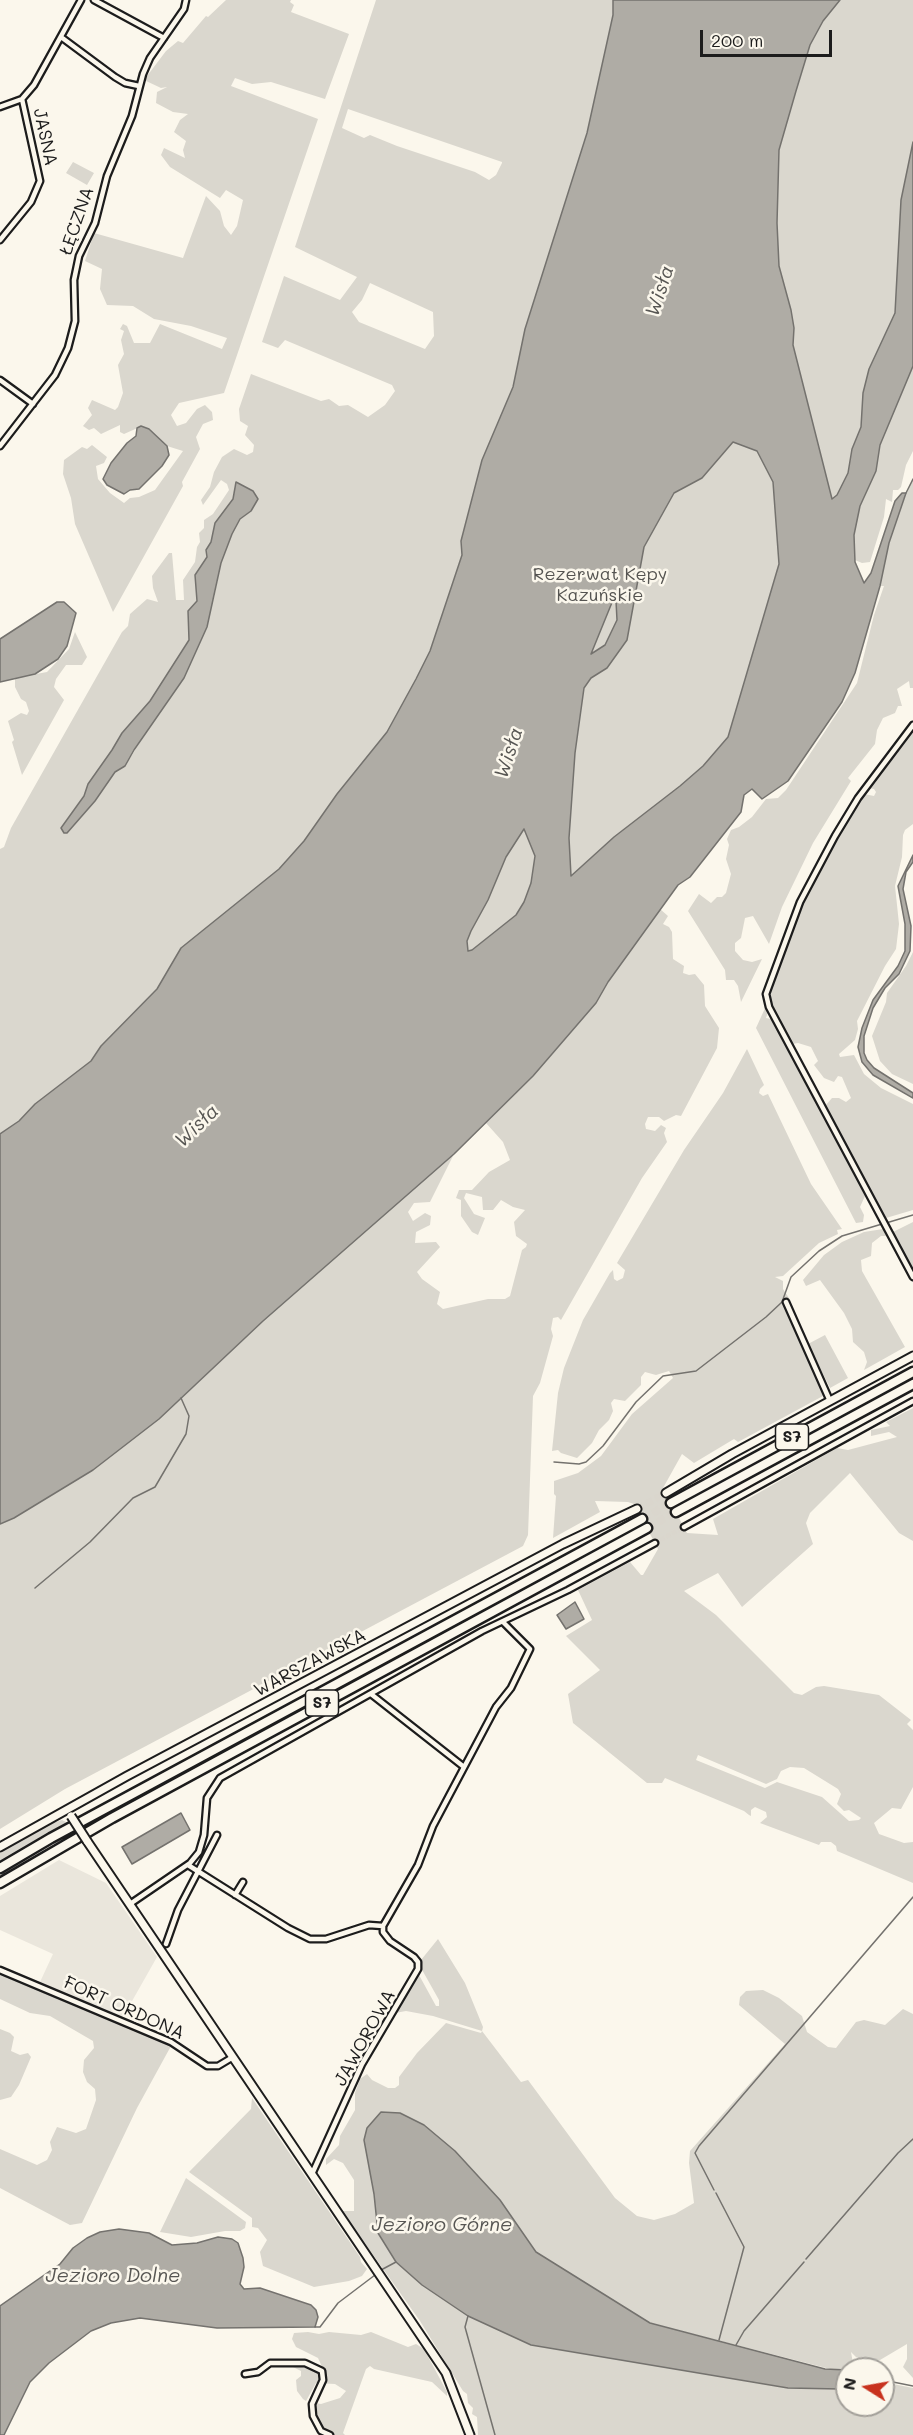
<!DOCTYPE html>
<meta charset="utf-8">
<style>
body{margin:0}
#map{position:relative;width:913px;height:2435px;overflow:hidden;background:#fbf7ec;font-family:Mali,sans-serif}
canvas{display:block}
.north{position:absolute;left:835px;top:2357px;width:60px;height:60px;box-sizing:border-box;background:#fbf7ec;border:2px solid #a29f99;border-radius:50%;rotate:281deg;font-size:16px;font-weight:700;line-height:24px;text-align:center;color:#1c1c1c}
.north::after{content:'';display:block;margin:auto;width:21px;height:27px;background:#c8321e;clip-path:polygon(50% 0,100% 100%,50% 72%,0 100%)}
.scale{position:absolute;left:700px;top:30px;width:132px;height:27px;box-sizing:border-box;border:3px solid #1c1c1c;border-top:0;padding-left:8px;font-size:18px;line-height:21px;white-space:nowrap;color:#1c1c1c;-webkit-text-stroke:4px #fbf7ec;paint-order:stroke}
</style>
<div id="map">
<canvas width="913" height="2435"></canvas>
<div class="north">N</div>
<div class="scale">200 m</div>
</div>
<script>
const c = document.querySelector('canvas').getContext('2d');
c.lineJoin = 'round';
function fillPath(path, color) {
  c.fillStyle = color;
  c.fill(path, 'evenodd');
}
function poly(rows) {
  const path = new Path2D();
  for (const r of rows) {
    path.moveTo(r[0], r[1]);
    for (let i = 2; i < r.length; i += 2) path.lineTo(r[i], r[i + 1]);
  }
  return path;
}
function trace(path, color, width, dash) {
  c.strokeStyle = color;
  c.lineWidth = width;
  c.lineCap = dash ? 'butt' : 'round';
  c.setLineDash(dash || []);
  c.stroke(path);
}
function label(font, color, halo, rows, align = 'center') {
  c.font = font + ' Mali,sans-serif';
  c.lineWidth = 5;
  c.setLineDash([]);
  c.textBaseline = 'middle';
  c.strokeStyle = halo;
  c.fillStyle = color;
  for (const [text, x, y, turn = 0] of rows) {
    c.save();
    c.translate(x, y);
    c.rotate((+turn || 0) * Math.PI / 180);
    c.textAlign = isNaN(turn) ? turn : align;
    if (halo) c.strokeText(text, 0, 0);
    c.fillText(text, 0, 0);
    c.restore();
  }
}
fillPath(poly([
 [59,1860,106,1883,157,1957,123,2017,40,1982,53,1954,0,1930,0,1896]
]), '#eae6dc');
fillPath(poly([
 [226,0,291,0,290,2,294,5,291,12,349,34,325,99,271,82,252,84,235,78,231,86,318,119,224,393,179,403,171,415,177,426,186,423,197,409,205,405,212,412,213,420,203,424,196,437,200,449,182,482,183,486,113,612,75,524,71,498,63,474,64,460,82,447,87,449,92,445,107,457,104,463,96,466,98,479,110,493,124,503,130,498,139,497,155,490,183,451,167,446,142,426,124,434,120,432,120,425,101,434,94,428,89,430,83,426,92,415,88,408,92,400,115,410,118,407,123,393,118,365,124,354,121,340,124,331,120,329,123,324,127,326,134,343,150,343,160,324,222,349,227,338,191,326,154,319,133,306,107,305,100,289,102,269,85,261,94,233,183,258,206,196,220,211,224,226,231,235,237,226,243,200,226,190,220,198,170,167,161,155,164,148,185,158,183,150,186,141,174,132,180,120,188,114,173,112,156,103,157,92,167,87,161,88,144,80,166,51,178,41,183,43,206,16,208,17],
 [376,0,913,0,913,451,906,465,901,487,898,490,893,490,892,502,886,499,884,517,870,562,862,563,855,560,865,583,855,673,842,702,788,781,762,799,752,789,744,795,741,812,690,877,678,885,660,909,668,916,663,924,669,927,672,932,673,959,684,966,683,973,689,975,695,974,704,985,705,1006,719,1028,717,1048,681,1116,676,1115,664,1121,659,1117,648,1117,645,1124,646,1129,655,1131,661,1125,666,1128,664,1133,667,1142,642,1178,561,1320,558,1317,553,1318,551,1329,553,1336,540,1383,533,1396,528,1535,523,1546,65,1789,0,1829,0,849,4,847,11,828,122,632,128,626,130,614,147,599,158,602,153,588,152,576,169,553,172,553,176,600,184,600,183,580,195,562,197,547,200,542,199,533,204,528,204,520,213,514,229,490,227,484,221,480,203,505,201,500,210,487,214,472,222,457,234,449,247,455,253,452,254,445,245,435,248,426,240,421,239,409,251,374,321,401,329,399,339,406,348,405,368,417,385,405,395,391,392,385,285,340,278,348,262,342,284,276,340,300,357,277,295,247],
 [348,109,502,162,502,163,496,175,489,180,475,172,397,146,370,135,364,138,342,128],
 [370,283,433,312,434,336,425,349,359,322,352,312,362,300],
 [235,485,251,511,240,519,232,534,221,563,214,598,154,720,125,766,115,772,95,801,67,833,64,833,61,828,84,796,88,784,112,750,122,733,150,701,189,640,188,611,197,601,195,576,207,557,206,550,211,542,215,523,233,499],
 [486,1123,503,1142,510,1160,489,1172,472,1190,459,1190,456,1198,461,1200,461,1216,472,1232,478,1235,485,1218,474,1214,464,1198,466,1193,482,1197,483,1210,493,1210,501,1200,513,1207,525,1210,514,1222,516,1236,527,1244,526,1247,522,1250,510,1296,505,1299,488,1299,443,1309,437,1304,440,1292,422,1279,417,1272,440,1247,436,1242,415,1243,416,1232,430,1225,431,1216,425,1213,413,1221,408,1212,414,1203,430,1202,454,1154],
 [73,162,94,173,87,185,66,173],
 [913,478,913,688,910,688,909,681,897,689,902,706,898,706,895,713,883,718,877,730,875,744,848,778,851,781,813,843,782,907,769,944,753,916,745,918,741,938,735,943,735,951,743,960,752,962,762,959,741,1002,738,986,734,980,726,980,725,970,688,911,699,894,711,903,717,897,722,897,726,893,731,874,726,859,729,845,727,839,731,830,739,827,752,817,766,799,778,798,786,790,857,683,874,615,884,586,880,586,889,543,900,508],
 [75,632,87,657,82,665,66,665,56,679,54,687,64,700,22,775,12,742,14,740,8,721,21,713,27,715,29,711,26,702,21,699,15,687,15,678,47,672,69,649],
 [913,728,913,824,905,830,903,835,902,857,895,886,899,924,896,949,885,966,857,1021,858,1029,855,1040,839,1054,840,1057,854,1055,864,1074,881,1088,913,1104,913,1210,886,1218,825,1106,832,1098,839,1098,846,1102,851,1098,842,1077,838,1076,834,1082,824,1078,814,1065,818,1061,811,1047,798,1043,792,1044,770,1004,768,995,800,909,814,879,864,794,874,796,876,792,874,789,868,788],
 [913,952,913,1084,892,1074,880,1061,872,1036,886,1002,887,993,906,966],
 [766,1006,768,1012,766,1018,771,1019,865,1196,860,1207,864,1215,863,1222,856,1223,756,1028],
 [747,1049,764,1085,760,1089,759,1093,763,1096,768,1094,811,1184,842,1229,837,1230,838,1234,819,1243,783,1276,775,1277,783,1281,783,1289,789,1298,784,1303,816,1371,823,1391,823,1396,738,1442,734,1439,694,1463,682,1454,663,1488,687,1533,718,1535,713,1519,837,1448,848,1450,897,1437,889,1432,871,1436,871,1430,890,1426,886,1422,913,1408,913,1559,913,1541,899,1533,850,1473,810,1513,806,1523,813,1544,742,1607,718,1573,684,1591,716,1615,794,1693,802,1695,816,1687,824,1686,879,1695,911,1720,907,1724,913,1730,913,1787,901,1809,892,1808,874,1823,879,1834,904,1843,913,1842,913,1883,837,1851,836,1846,831,1842,821,1842,819,1845,760,1823,767,1817,766,1812,755,1807,751,1810,751,1816,749,1815,744,1811,665,1778,662,1783,647,1783,573,1723,568,1694,600,1670,566,1636,592,1620,578,1590,630,1562,641,1575,643,1575,658,1549,634,1504,628,1502,595,1501,600,1512,553,1538,556,1496,554,1494,554,1481,578,1473,601,1456,632,1414,673,1378,669,1371,656,1375,645,1372,641,1377,641,1385,625,1401,614,1399,611,1403,613,1411,609,1420,599,1430,592,1443,577,1458,561,1453,558,1450,552,1451,558,1393,564,1368,583,1320,610,1273,613,1270,614,1279,617,1281,623,1278,625,1270,617,1263,684,1150,723,1093],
 [698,1755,766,1784,777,1779,781,1771,790,1767,804,1768,838,1789,841,1794,837,1804,844,1811,849,1810,861,1818,859,1820,849,1821,822,1797,777,1782,765,1788,696,1760],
 [913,1222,913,1268,893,1232],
 [883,1229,886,1236,881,1236,872,1243,871,1256,861,1260,862,1271,905,1347,864,1370,867,1362,864,1352,853,1342,852,1329,844,1313,820,1280,806,1286,803,1280,824,1255,842,1242,864,1232],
 [825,1335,848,1378,830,1388,808,1344],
 [62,1820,68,1823,0,1861,0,1850,54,1821,56,1822],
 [438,1939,465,1983,483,2027,482,2031,521,2082,528,2080,615,2198,637,2216,654,2220,675,2214,694,2203,689,2163,690,2151,785,2044,739,2005,740,1997,746,1991,763,1990,779,1998,802,2016,807,2032,828,2047,836,2048,856,2022,864,2020,885,2025,903,2009,913,2014,913,2378,903,2367,907,2359,907,2344,880,2360,866,2361,856,2357,851,2352,854,2369,838,2371,650,2323,536,2252,500,2200,455,2151,364,2140,374,2194,378,2233,468,2316,531,2345,788,2388,840,2389,847,2387,847,2405,883,2405,883,2382,913,2388,913,2435,478,2435,477,2417,472,2414,473,2408,468,2403,467,2394,463,2391,420,2321,342,2211,354,2211,354,2180,343,2163,334,2159,326,2165,326,2159,339,2145,340,2136,355,2110,355,2093,360,2079,367,2074,372,2080,388,2088,395,2088,399,2085,399,2077,417,2053,446,2023,481,2033,482,2031,433,2016,406,2011,395,2013,419,1975,436,2006,439,2006,439,2000,421,1968,421,1960],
 [0,1974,171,2046,137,2108,82,2223,70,2225,0,2188,0,2149,37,2165,47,2160,52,2150,50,2142,57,2127,76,2133,86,2129,96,2100,95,2089,87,2082,83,2072,84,2060,94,2048,93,2041,50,2016,30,2013,0,1999],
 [0,2029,10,2033,14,2037,11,2051,20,2055,28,2053,31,2057,19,2085,11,2097,0,2100],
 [252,2098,360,2257,361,2262,367,2269,362,2276,349,2281,314,2287,263,2266,260,2252,267,2240,258,2228,252,2227,252,2218,189,2172,251,2109],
 [186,2178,246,2222,245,2228,240,2231,225,2231,191,2237,160,2232],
 [308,2332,319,2334,329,2332,361,2335,371,2332,408,2347,416,2344,424,2349,447,2392,447,2396,432,2382,374,2369,370,2366,366,2369,343,2433,345,2435,332,2435,311,2420,316,2415,311,2406,315,2403,321,2404,340,2398,346,2391,335,2384,316,2383,306,2401,303,2399,297,2391,296,2380,301,2376,301,2371,293,2367,296,2362,305,2364,316,2372,323,2369,318,2358,296,2347,292,2339,294,2333]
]), '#dad7ce');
const water = poly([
 [613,0,840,0,823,21,810,45,796,91,779,150,777,223,779,266,791,310,794,328,793,345,832,499,837,495,848,473,852,449,861,427,863,393,869,369,895,313,901,200,913,142,913,366,880,445,876,471,860,506,854,535,855,562,864,583,871,573,895,501,902,493,906,493,889,543,880,586,855,673,842,702,788,781,762,799,752,789,744,795,741,812,690,877,678,885,608,982,596,1003,533,1076,454,1154,263,1321,159,1419,93,1470,14,1518,0,1524,0,1134,19,1121,35,1104,91,1061,101,1046,157,989,181,948,279,869,304,841,337,794,387,732,416,679,430,651,462,555,461,541,482,460,513,387,525,329,587,133,613,15,613,0],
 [733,442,757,451,773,482,779,564,728,737,703,766,680,786,614,837,571,876,569,838,575,753,584,688,591,678,607,668,627,640,644,547,674,493,702,478,733,442],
 [613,600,616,601,617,620,605,645,591,654,613,600],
 [524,829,535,856,531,883,524,902,516,915,472,950,468,951,467,941,471,931,488,900,506,857,524,829],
 [141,426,149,429,167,446,169,455,162,466,139,489,130,490,124,494,107,485,103,479,111,463,127,443,136,436,137,428,141,426],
 [236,482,253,491,258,499,251,511,240,519,232,534,221,563,207,627,184,678,134,750,125,766,115,772,95,801,67,833,64,833,61,828,84,796,88,784,112,750,122,733,150,701,189,640,188,611,197,601,195,575,207,557,206,550,211,542,215,523,233,499,236,482],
 [57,602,64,602,76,613,67,646,58,659,35,674,0,682,0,639,57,602],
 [913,855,913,862,906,872,903,889,911,926,910,951,899,974,885,988,873,1008,864,1036,864,1053,867,1060,874,1068,913,1093,913,1098,873,1075,862,1062,858,1047,862,1028,873,1000,898,966,905,951,905,924,898,886,913,855],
 [575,1602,584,1619,566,1629,557,1615,575,1602],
 [181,1813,190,1830,132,1864,122,1847,181,1813],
 [381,2112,400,2113,424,2125,455,2151,500,2200,536,2252,650,2323,825,2369,847,2370,847,2387,840,2389,788,2388,531,2345,468,2316,422,2285,396,2262,378,2233,374,2194,364,2140,367,2128,381,2112],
 [119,2229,149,2233,172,2245,197,2243,218,2237,232,2239,238,2243,243,2258,244,2267,240,2284,244,2289,260,2288,311,2305,316,2310,318,2317,315,2327,217,2328,140,2318,111,2323,91,2331,49,2363,30,2382,4,2435,0,2435,0,2306,60,2264,73,2248,87,2238,100,2232,119,2229]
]);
fillPath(water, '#afaca5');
trace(water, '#74726e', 1.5);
trace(poly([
 [906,493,913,479],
 [886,1223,913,1215],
 [554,1462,579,1464,586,1462,603,1446,636,1402,663,1376,696,1371,766,1317,782,1302,791,1277,819,1251,842,1236,882,1224],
 [35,1588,90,1542,133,1498,155,1487,186,1434,189,1416,181,1398],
 [714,2190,695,2153,699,2146,913,1897],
 [716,2193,744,2247,719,2340],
 [806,2259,898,2153,913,2139],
 [381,2270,396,2262],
 [468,2316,465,2327,495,2435],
 [315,2327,320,2327,338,2303,375,2275],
 [736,2345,744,2331,804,2262],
 [883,2380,913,2386]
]), '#74726e', 1.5);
trace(poly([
 [655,1543,684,1527]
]), '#dad6cd', 4.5, [4.5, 2]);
trace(poly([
 [637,1509,666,1493]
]), '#dad6cd', 7, [7, 3.5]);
trace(poly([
 [642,1519,671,1503],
 [647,1528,676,1512]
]), '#dad6cd', 8, [8, 4]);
const street = poly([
 [94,0,164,38],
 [61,37,115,77,125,83,139,86],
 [0,107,22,99,34,85,81,0],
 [0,240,31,202,40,181,22,99],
 [0,380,33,404],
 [0,446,55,375,68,348,75,321,74,280,79,256,95,223,107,176,132,116,143,74,150,58,184,9,186,0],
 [913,725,858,798,835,836,800,902,766,994,769,1007,913,1277],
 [786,1302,830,1401],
 [684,1527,913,1401],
 [371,1694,464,1767],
 [188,1865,288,1928,310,1939,326,1939,369,1925,383,1926],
 [235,1895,243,1882],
 [130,1904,190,1863,199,1852,204,1835,207,1798,220,1778,482,1631,568,1590,655,1543],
 [383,1926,418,1865,433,1826,496,1707,511,1688,530,1649,503,1622],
 [166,1944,178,1910,217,1835],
 [0,1970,171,2042,207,2066,218,2066,233,2057],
 [312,2174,362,2064,418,1969,418,1962,414,1957,390,1941,383,1932,383,1926],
 [245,2374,258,2372,270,2363,305,2363,322,2371,323,2380,312,2404,313,2416,321,2431,330,2435]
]);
const secondary = poly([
 [666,1493,732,1454,913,1356],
 [87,1841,446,2373,470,2435],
 [0,1847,127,1776,563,1544,637,1509]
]);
const highway = poly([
 [671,1503,913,1372],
 [676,1512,913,1384],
 [0,1868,51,1838,642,1519],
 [0,1883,112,1818,647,1528]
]);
trace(street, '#1c1c1c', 9);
trace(secondary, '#1c1c1c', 11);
trace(highway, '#1c1c1c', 13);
trace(street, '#fbf7ec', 4.5);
trace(secondary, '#fbf7ec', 7);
trace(highway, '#fbf7ec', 8);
const secondaryBridge = poly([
 [71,1816,87,1841]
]);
trace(secondaryBridge, '#1c1c1c', 11, []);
trace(secondaryBridge, '#fbf7ec', 7);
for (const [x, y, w] of [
 [792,1437,33],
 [322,1703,33]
]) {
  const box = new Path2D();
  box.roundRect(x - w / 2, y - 13, w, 26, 4.5);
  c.fillStyle = '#fbf7ec';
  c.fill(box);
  trace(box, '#1c1c1c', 1.5);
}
label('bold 16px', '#1c1c1c', null, [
 ["S7",792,1437],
 ["S7",322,1703]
]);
label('18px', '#1c1c1c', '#fbf7ec', [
 ["JASNA",45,137,78],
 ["ŁĘCZNA",77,221,-71],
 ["WARSZAWSKA",310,1663,-28],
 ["FORT ORDONA",124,2008,24],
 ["JAWOROWA",365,2038,-61]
]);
label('18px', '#555451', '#fbf7ec', [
 ["Rezerwat Kępy",600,574],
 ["Kazuńskie",600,595]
]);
label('italic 20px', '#575653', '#fbf7ec', [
 ["Wisła",660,291,-72],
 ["Wisła",509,753,-72],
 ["Wisła",197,1126,-44],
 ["Jezioro Górne",442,2225],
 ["Jezioro Dolne",113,2276]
]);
</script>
